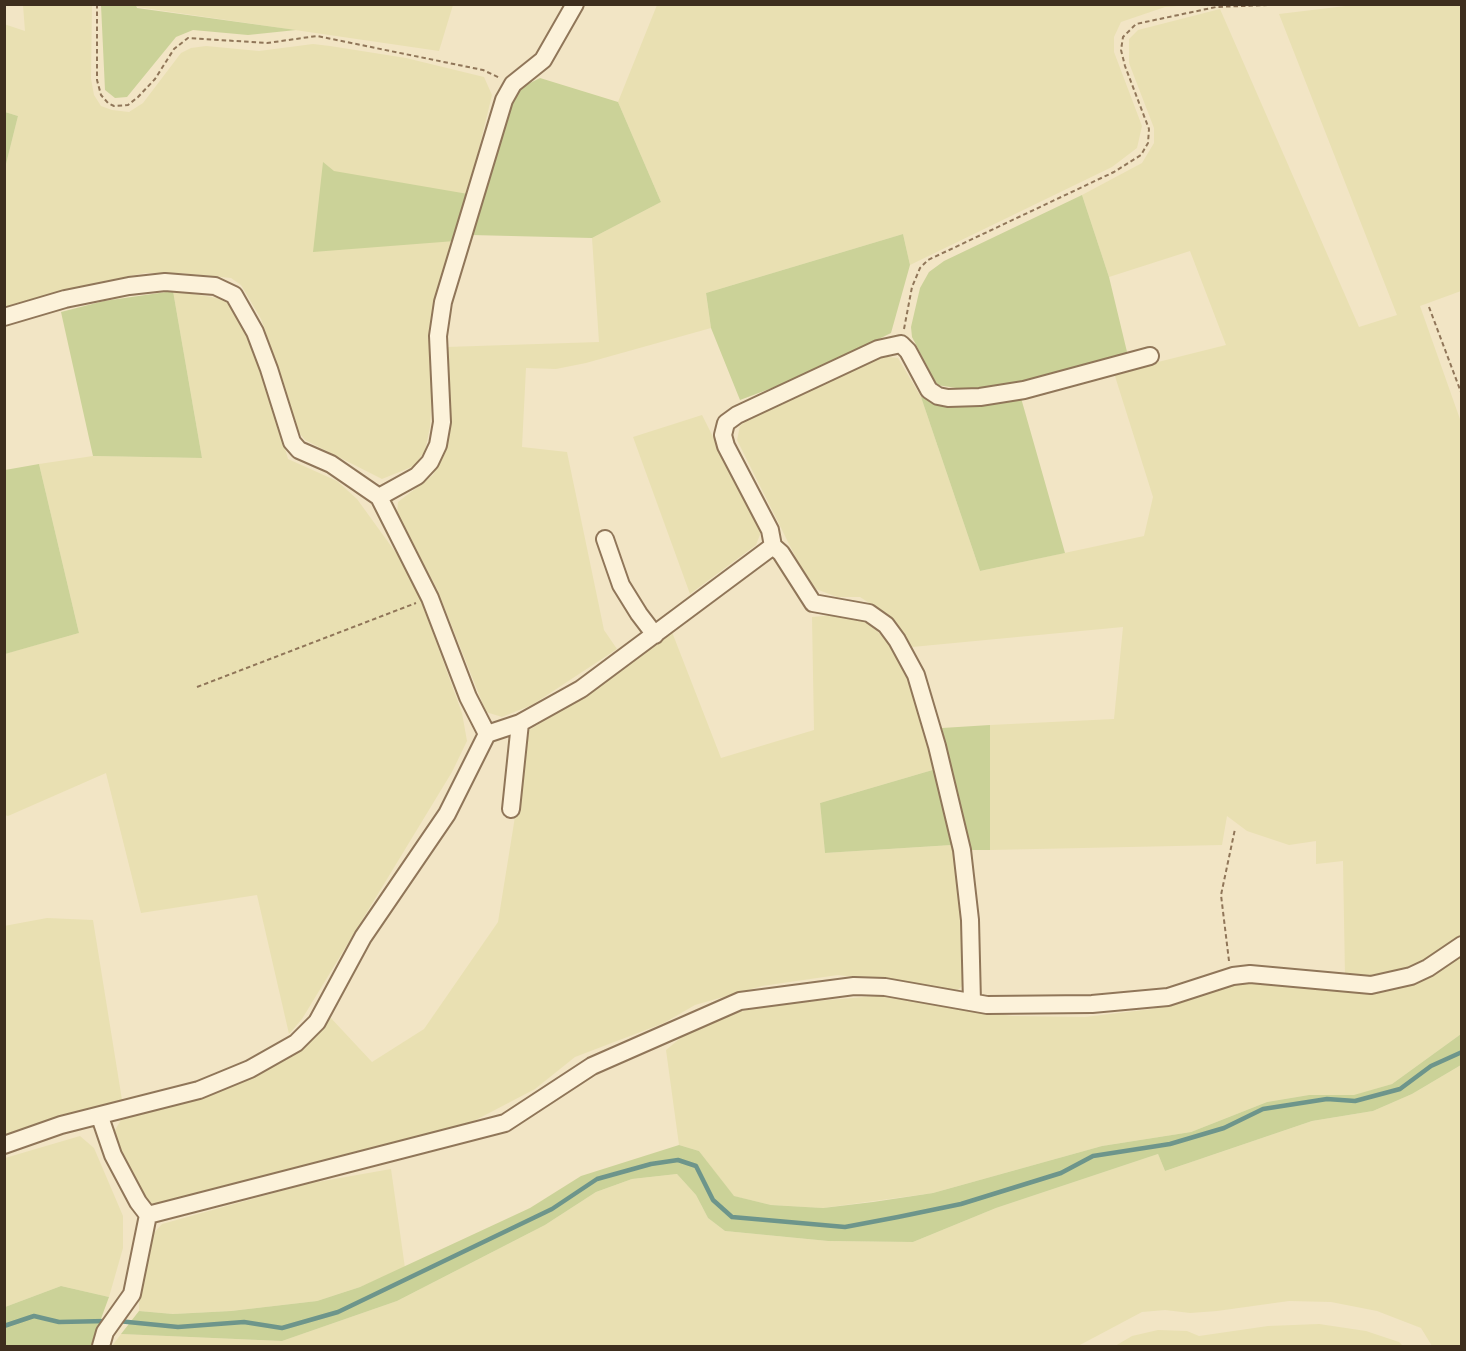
<!DOCTYPE html>
<style>
body{margin:0}
#map{position:relative;width:1466px;height:1351px;overflow:hidden;background:#f2e5c5;font-family:"Crimson Pro",serif}
canvas{display:block}
.frame{position:absolute;inset:0;border:6px solid #3e2e1e;pointer-events:none}
</style>
<div id="map">
<canvas width="1466" height="1351"></canvas>
<div class="frame"></div>
</div>
<script>
const c = document.querySelector('canvas').getContext('2d');
c.lineJoin = 'round';
function fillPath(path, color) {
  c.fillStyle = color;
  c.fill(path, 'evenodd');
}
function poly(rows) {
  const path = new Path2D();
  for (const r of rows) {
    path.moveTo(r[0], r[1]);
    for (let i = 2; i < r.length; i += 2) path.lineTo(r[i], r[i + 1]);
  }
  return path;
}
function trace(path, color, width, dash) {
  c.strokeStyle = color;
  c.lineWidth = width;
  c.lineCap = dash ? 'butt' : 'round';
  c.setLineDash(dash || []);
  c.stroke(path);
}
fillPath(poly([
 [1362,4,1461,5,1461,291,1420,306,1461,422,1461,934,1442,952,1409,968,1372,978,1345,976,1343,861,1316,864,1316,841,1289,845,1247,831,1227,816,1222,845,990,850,990,725,1114,719,1123,627,912,647,889,616,860,597,837,597,816,589,797,560,737,440,740,426,750,416,881,356,898,358,921,397,980,571,1144,536,1153,497,1114,373,1226,345,1190,251,1109,277,1082,195,1142,163,1154,143,1154,128,1129,63,1129,39,1138,30,1220,9,1359,327,1397,315,1279,14],
 [23,5,92,5,91,79,94,95,101,106,112,110,129,112,143,103,181,53,191,48,206,46,259,51,313,44,330,46,406,58,484,77,492,95,468,194,433,312,429,336,432,394,430,427,425,451,414,466,382,479,305,440,296,429,276,361,261,319,241,285,231,278,181,273,145,273,100,282,5,309,5,168,18,116,5,112,4,24,25,31],
 [136,5,453,5,439,51,137,7],
 [657,5,1191,5,1165,7,1121,22,1114,37,1114,52,1142,126,1137,148,1112,167,910,265,903,234,706,293,711,328,586,363,556,369,526,368,522,447,567,452,604,630,617,649,532,705,502,717,486,712,437,589,397,514,398,502,433,475,445,449,450,403,446,347,599,342,592,238,661,202,618,102],
 [173,291,224,299,235,308,262,366,288,459,337,481,357,499,399,557,417,591,434,636,462,713,467,741,452,772,302,1019,289,1034,257,895,141,913,106,773,8,816,5,815,4,654,79,633,39,464,93,456,202,458],
 [702,415,761,532,756,545,690,594,633,437],
 [845,614,864,621,878,632,891,647,908,678,936,769,820,803,825,853,952,845,961,907,966,982,958,990,838,975,762,986,695,1005,664,1023,575,1057,535,1089,470,1123,157,1205,148,1202,112,1135,121,1120,215,1092,294,1055,317,1036,329,1016,372,1062,424,1029,498,922,529,730,569,706,672,632,721,758,814,730,812,617],
 [47,918,93,920,122,1100,4,1139,4,926],
 [1461,952,1461,1034,1392,1084,1354,1096,1309,1095,1267,1102,1191,1132,1102,1146,933,1193,823,1208,771,1205,733,1196,699,1151,679,1145,666,1050,689,1031,724,1016,768,1005,877,996,1012,1016,1085,1017,1152,1009,1238,982,1265,981,1382,992,1435,974],
 [1461,1065,1461,1346,1432,1346,1421,1328,1377,1311,1331,1302,1289,1301,1217,1311,1190,1313,1165,1310,1142,1312,1078,1346,112,1346,121,1334,282,1341,397,1301,545,1225,596,1192,632,1179,677,1174,696,1195,708,1218,725,1231,828,1241,913,1242,996,1208,1158,1154,1165,1171,1312,1121,1373,1111,1412,1094],
 [80,1136,94,1148,123,1216,123,1248,109,1297,61,1286,5,1307,5,1158],
 [391,1169,405,1268,360,1287,317,1301,231,1311,173,1314,139,1311,139,1300,151,1236,162,1224,306,1184],
 [1319,1324,1366,1331,1399,1342,1403,1346,1115,1346,1132,1336,1158,1330,1187,1331,1199,1336,1268,1326]
]), '#e9e0b2');
fillPath(poly([
 [101,5,136,5,137,8,296,30,248,35,193,30,176,37,127,97,115,98,105,90],
 [540,78,618,102,661,202,592,238,471,235,514,96,522,87],
 [5,112,18,116,5,168,4,112],
 [323,162,334,171,468,194,455,241,313,252],
 [1082,195,1109,277,1128,356,1023,382,969,390,937,385,912,337,911,327,920,288,929,272,944,261],
 [903,234,910,265,891,333,804,376,740,400,711,328,706,293],
 [173,291,202,458,93,456,61,312,104,301],
 [921,397,936,402,1021,398,1065,553,980,571],
 [39,464,79,633,5,654,5,470],
 [990,725,990,850,970,850,942,728],
 [936,769,952,845,825,853,820,803],
 [1461,1034,1461,1065,1412,1094,1373,1111,1312,1121,1165,1171,1158,1154,996,1208,913,1242,828,1241,725,1231,708,1218,696,1195,677,1174,632,1179,596,1192,545,1225,397,1301,282,1341,121,1334,139,1311,173,1314,231,1311,317,1301,360,1287,530,1208,581,1176,679,1145,699,1151,734,1196,771,1205,823,1208,873,1202,933,1193,1102,1146,1191,1132,1267,1102,1309,1095,1354,1095,1392,1084],
 [61,1286,109,1297,91,1346,5,1346,5,1307]
]), '#cbd298');
trace(poly([
 [118,1321,178,1327,244,1322,282,1328,338,1312,552,1209,597,1179,651,1164,678,1160,696,1166,713,1200,732,1217,845,1227,898,1217,961,1204,1061,1173,1093,1156,1170,1144,1224,1128,1263,1109,1327,1099,1355,1101,1400,1089,1431,1066,1462,1052],
 [4,1326,34,1316,59,1322,107,1321]
]), '#6d958b', 4.5);
const street = poly([
 [4,317,65,299,129,286,165,282,215,286,234,295,255,332,269,369,292,442,299,450,331,464,379,497,430,598,468,697,487,734],
 [379,497,417,476,430,462,438,445,442,422,438,336,443,302,504,100,513,84,543,60,575,4],
 [605,539,621,585,639,614,655,635],
 [511,809,520,723],
 [972,1002,970,920,962,850,937,746,916,675,897,640,886,625,869,613,813,603,781,553,773,546,770,530,726,446,723,435,726,423,737,415,878,349,901,344,908,351,929,390,938,396,948,398,980,397,1024,390,1150,356],
 [100,1117,113,1155,138,1202,148,1215,132,1294,105,1332,101,1346],
 [4,1145,61,1125,199,1090,250,1069,296,1043,317,1022,363,937,447,814,487,734,520,723,581,689,773,546],
 [148,1215,505,1123,592,1066,740,1001,854,986,885,987,987,1005,1092,1004,1168,997,1233,976,1250,974,1371,985,1411,976,1428,968,1462,945]
]);
trace(street, '#907659', 20);
trace(poly([
 [97,4,97,80,101,95,108,103,114,106,128,105,138,97,155,79,174,49,188,38,267,43,317,36,483,70,500,78],
 [1429,307,1462,395],
 [904,329,912,287,920,268,928,260,1114,172,1141,155,1148,143,1149,129,1125,66,1121,50,1123,37,1136,24,1216,7,1295,4],
 [197,687,416,603],
 [1229,961,1221,895,1235,829]
]), '#907659', 2, [4.5, 3]);
trace(street, '#fcf2da', 16);
</script>
